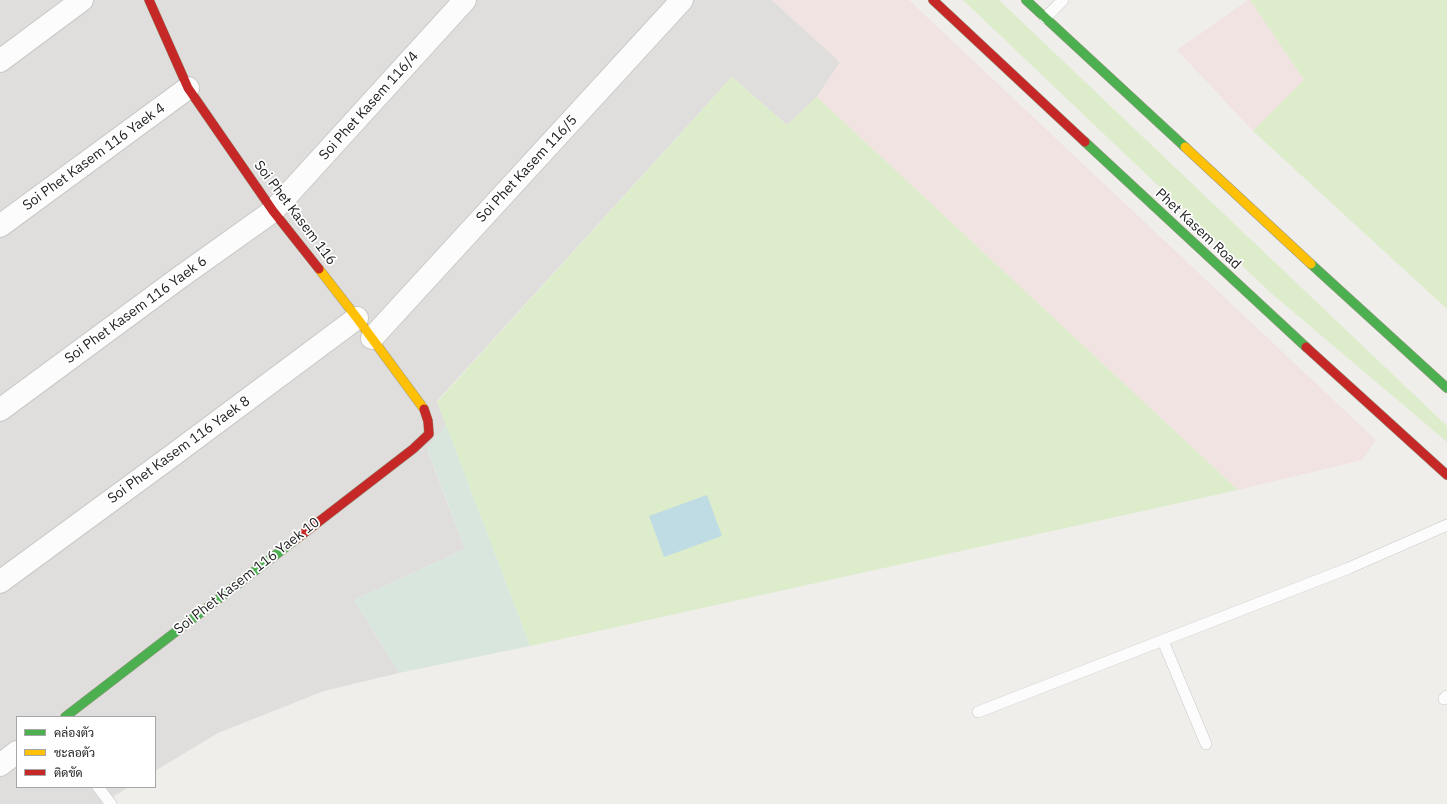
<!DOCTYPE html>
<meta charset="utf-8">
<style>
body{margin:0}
#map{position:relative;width:1447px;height:804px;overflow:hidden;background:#f0eeeb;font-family:"IBM Plex Sans",Sarabun,sans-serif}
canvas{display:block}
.legend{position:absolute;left:16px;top:716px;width:140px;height:72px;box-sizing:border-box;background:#fff;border:1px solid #a7a7a7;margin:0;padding:5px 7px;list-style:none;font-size:12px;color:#222}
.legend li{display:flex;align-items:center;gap:8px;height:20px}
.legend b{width:20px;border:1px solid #a7a7a7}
</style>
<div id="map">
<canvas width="1447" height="804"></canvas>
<ul class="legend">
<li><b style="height:5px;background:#4caf50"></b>คล่องตัว</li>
<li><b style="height:5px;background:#ffc107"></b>ชะลอตัว</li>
<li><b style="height:5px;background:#c62828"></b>ติดขัด</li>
</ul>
</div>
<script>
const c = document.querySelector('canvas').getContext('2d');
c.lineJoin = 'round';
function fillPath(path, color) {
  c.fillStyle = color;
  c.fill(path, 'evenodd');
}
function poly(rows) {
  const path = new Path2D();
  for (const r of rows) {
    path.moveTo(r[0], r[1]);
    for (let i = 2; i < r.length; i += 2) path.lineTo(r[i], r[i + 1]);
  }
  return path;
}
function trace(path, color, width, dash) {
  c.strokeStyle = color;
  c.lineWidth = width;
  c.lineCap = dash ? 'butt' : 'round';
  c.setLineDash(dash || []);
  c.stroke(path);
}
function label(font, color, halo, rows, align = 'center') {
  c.font = font + ' "IBM Plex Sans",sans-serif';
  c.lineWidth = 3.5;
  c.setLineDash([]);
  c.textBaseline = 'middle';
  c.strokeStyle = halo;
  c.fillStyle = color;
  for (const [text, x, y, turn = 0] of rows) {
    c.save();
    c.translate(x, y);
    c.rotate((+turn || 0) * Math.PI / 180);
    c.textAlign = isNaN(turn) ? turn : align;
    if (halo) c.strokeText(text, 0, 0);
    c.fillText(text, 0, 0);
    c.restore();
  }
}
fillPath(poly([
 [0,0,772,0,840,62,817,97,787,125,732,77,437,401,446,425,427,449,465,549,354,600,399,673,324,691,218,733,155,771,155,717,17,717,17,787,129,787,101,804,0,804]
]), '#dfdedc');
fillPath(poly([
 [772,0,909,0,1376,440,1362,460,1238,490,817,97,840,62],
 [1248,0,1250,0,1304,80,1253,131,1177,50]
]), '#f1e3e1');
fillPath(poly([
 [963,0,999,0,1447,426,1447,442,1271,293],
 [1250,0,1447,0,1447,309,1253,131,1304,80],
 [732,77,787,125,817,97,1238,490,530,646,437,402]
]), '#ddeccb');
fillPath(poly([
 [446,425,530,646,399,673,354,600,465,549,427,448]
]), '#d9e6de');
fillPath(poly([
 [707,495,722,536,664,557,649,516]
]), '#bfdbe3');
const lane = poly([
 [1045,18,1063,0],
 [1163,641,1206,744],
 [1444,699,1447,696],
 [978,712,1349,568,1447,525],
 [98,787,111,804]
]);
const street = poly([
 [0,61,82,0],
 [0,226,188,88],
 [372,338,682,0],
 [0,410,179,278,273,211,465,0],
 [0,582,169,458,357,318],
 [0,765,17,752]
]);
const fast = poly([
 [1026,0,1185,147],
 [1085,142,1306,347],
 [1311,264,1447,388],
 [65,717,295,540]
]);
const slow = poly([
 [1185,147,1311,264],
 [319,269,357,318,424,409]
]);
const jam = poly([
 [149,0,188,88,273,211,319,269],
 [933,0,1085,142],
 [1306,347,1447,475],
 [295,540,413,449,429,434,428,421,424,409]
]);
trace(lane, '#c9c8c7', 12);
trace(street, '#c9c8c7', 24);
trace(fast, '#999a82', 10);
trace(slow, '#999a82', 10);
trace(jam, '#999a82', 10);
trace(lane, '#fdfcfc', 11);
trace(street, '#fdfcfc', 22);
trace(fast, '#4caf50', 9);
trace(slow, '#ffc107', 9);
trace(jam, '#c62828', 9);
label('14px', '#222', '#fff', [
 ["Soi Phet Kasem 116/4",369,106,-48],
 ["Soi Phet Kasem 116 Yaek 4",94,157,-36],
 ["Soi Phet Kasem 116/5",527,169,-47],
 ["Soi Phet Kasem 116",295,213,53],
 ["Phet Kasem Road",1198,229,43],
 ["Soi Phet Kasem 116 Yaek 6",136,310,-36],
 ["Soi Phet Kasem 116 Yaek 8",179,450,-36],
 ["Soi Phet Kasem 116 Yaek 10",247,576,-38]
]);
</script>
